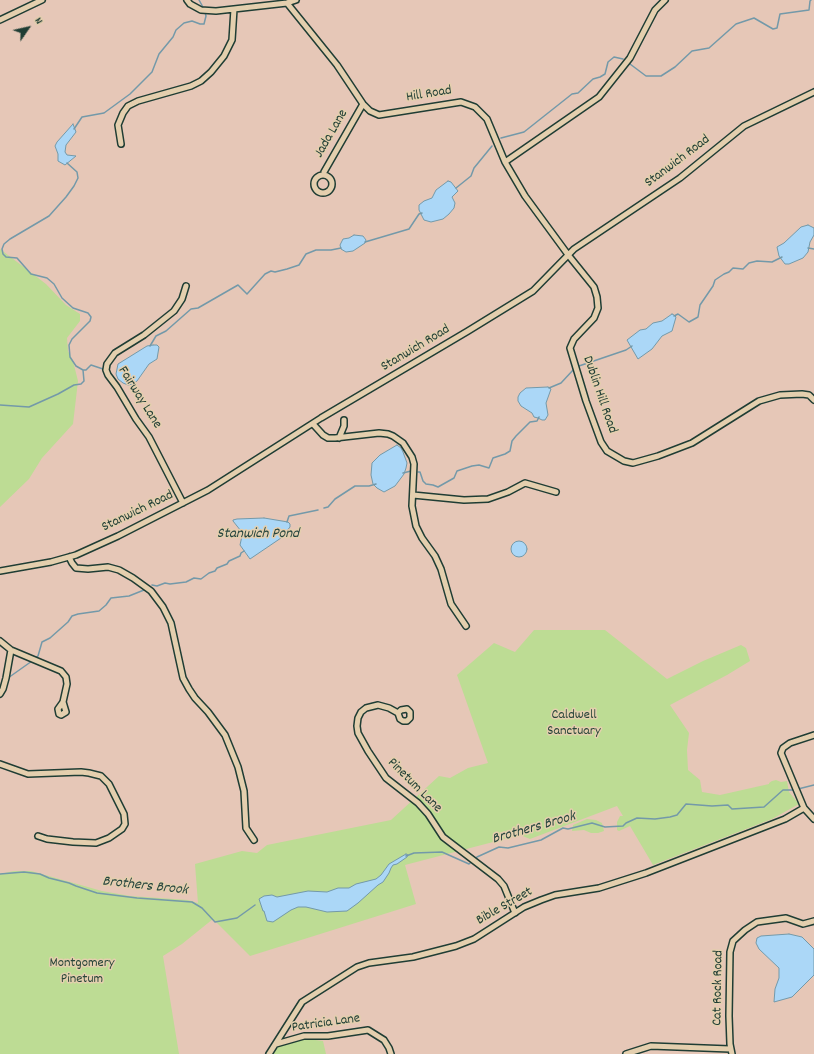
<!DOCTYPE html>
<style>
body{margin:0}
#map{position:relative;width:814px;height:1054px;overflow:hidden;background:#e6c7b7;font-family:Dekko,sans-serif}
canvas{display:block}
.north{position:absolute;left:8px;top:8px;width:40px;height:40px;-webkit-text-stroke:3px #e4cfae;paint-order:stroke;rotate:56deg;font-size:11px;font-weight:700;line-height:16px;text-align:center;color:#1f3d34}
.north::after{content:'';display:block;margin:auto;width:14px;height:18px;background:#1f3d34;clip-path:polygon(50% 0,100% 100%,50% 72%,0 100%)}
</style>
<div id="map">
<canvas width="814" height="1054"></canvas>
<div class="north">N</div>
</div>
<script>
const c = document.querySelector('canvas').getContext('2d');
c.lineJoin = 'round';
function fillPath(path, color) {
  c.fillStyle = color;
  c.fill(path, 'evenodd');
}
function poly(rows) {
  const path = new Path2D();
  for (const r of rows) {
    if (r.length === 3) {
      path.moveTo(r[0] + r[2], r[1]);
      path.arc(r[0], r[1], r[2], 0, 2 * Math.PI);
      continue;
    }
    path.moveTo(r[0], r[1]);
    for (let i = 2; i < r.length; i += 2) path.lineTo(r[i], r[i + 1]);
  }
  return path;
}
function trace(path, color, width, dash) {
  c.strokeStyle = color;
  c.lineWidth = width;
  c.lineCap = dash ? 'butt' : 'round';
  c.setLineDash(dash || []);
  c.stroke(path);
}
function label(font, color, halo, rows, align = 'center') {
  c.font = font + ' Dekko,sans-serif';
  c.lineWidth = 3;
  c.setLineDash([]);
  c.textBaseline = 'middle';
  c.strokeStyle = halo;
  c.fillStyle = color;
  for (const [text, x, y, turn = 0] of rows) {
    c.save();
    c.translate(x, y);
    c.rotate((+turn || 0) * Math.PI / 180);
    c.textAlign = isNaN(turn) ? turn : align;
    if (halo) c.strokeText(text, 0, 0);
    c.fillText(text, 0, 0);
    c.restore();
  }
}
fillPath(poly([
 [0,249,46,284,66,305,80,314,80,321,67,338,68,351,73,361,78,381,73,424,42,458,29,479,0,507],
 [534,630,605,630,667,679,703,661,741,645,746,648,750,661,727,675,670,705,689,733,687,750,688,770,700,780,702,792,720,795,769,784,769,783,772,781,776,780,781,782,787,781,789,792,799,804,772,819,653,865,630,826,619,831,617,830,617,822,620,816,623,816,617,806,530,839,520,835,405,865,416,904,250,956,213,919,182,944,163,956,179,1054,0,1054,0,874,14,871,31,871,102,891,130,896,188,900,198,903,195,864,242,851,257,853,267,845,391,820,439,776,450,778,468,768,488,763,457,675,494,643,515,652],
 [587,819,596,820,602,823,604,831,598,833,591,833,584,830,572,831,573,825],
 [308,1039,323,1041,326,1054,273,1054,281,1042]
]), '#bddc94');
const water = poly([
 [73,124,76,132,66,145,65,152,67,155,76,156,65,165,58,161,58,154,55,146,57,142,73,124],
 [448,181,451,182,458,191,452,197,455,203,454,208,449,214,443,219,431,222,424,220,419,210,419,205,424,201,432,198,436,190,448,181],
 [808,225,814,228,814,235,810,242,808,252,803,258,789,264,785,264,779,256,777,247,784,243,801,227,808,225],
 [354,235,363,236,366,240,365,243,353,251,346,252,341,249,340,245,343,239,349,238,354,235],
 [672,314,674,315,676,317,672,331,662,336,652,349,638,359,627,340,640,330,646,329,653,323,662,321,672,314],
 [153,345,157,345,159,347,157,359,149,364,137,381,133,384,128,385,123,383,118,379,116,374,118,364,147,346,153,345],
 [548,387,551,389,546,403,548,415,545,420,542,420,538,418,534,417,532,413,521,406,518,401,518,397,520,393,526,388,548,387],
 [397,445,401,448,403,452,407,463,406,468,404,474,395,486,384,492,377,488,373,484,371,475,372,463,380,455,397,445],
 [264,518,288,522,290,524,290,527,281,538,250,559,240,545,242,536,241,531,233,521,233,520,237,519,264,518],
 [519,549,8],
 [406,854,408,855,407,857,397,864,393,865,391,868,389,873,383,882,378,885,358,903,347,911,327,912,306,907,298,907,291,910,273,922,267,921,264,911,263,911,259,899,264,896,272,895,277,897,308,891,327,892,338,888,349,888,356,884,376,879,381,875,389,864,406,854],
 [789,934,802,937,814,949,814,975,792,997,774,1002,775,989,779,978,779,968,759,949,756,943,757,938,761,936,789,934]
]);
fillPath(water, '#abd7f7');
trace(water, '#7399a9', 1);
trace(poly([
 [199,0,204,9],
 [630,64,646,76,661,76,675,67,692,51,709,48,736,24,754,18,773,29,777,28,780,14,809,10,810,1,811,0],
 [74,129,82,117,104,113,130,94,152,72,159,54,173,37,176,30,184,23,192,21,200,24,204,24,206,16,205,12],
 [501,138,524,132,572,94,578,93,593,79,600,77,605,74,608,62,614,57,623,59],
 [67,163,77,172,78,178,74,186,66,197,49,216,10,239,4,244,2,249,3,254,6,257,17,258,31,274,47,278,54,284,62,298,73,308,88,313,91,317,90,321,72,339,69,345,70,357,76,366,83,370],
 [456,188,471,176,474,168,492,146],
 [365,242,409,229,419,214,422,213],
 [808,248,814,249],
 [674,316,678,314,689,322,698,317,700,305,713,286,715,280,724,274,729,272,733,268,743,269,749,263,757,261,772,262,782,257],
 [150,346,156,336,166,331,191,309,198,308,238,285,247,294,265,274,271,271,275,272,287,269,299,265,306,254,316,250,331,250,341,248],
 [579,366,626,350,632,346],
 [83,370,86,370,91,365,103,369],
 [549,388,561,383,574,369],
 [0,405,29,407,58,394,74,385,81,384,84,381,83,370],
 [418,472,420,472,423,481,426,484,433,485,438,487,454,478,457,471,472,466,479,465,489,468,493,458,505,454,510,451,512,441,516,436,530,422,537,421,539,417],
 [403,473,411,471],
 [324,508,328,507,335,499,355,486,369,486,376,484],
 [287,522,289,516,318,510],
 [152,585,157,586,165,583,170,584,186,582,194,578,201,579,209,573,215,571,217,568,227,564,229,561,240,556,241,553,244,551],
 [35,658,38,656,42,642,50,638,68,622,72,616,78,614,99,611,106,605,111,598,129,596,144,590],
 [8,678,32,661],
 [798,789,814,785],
 [406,856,414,853,442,852,469,864,477,857,499,847,508,848,541,840,563,828,568,829,592,823,605,827,623,826,626,823,637,818,655,819,670,817,677,815,686,804,712,806,728,805,732,809,764,807,783,790,795,790],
 [0,874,24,872,40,874,49,878,69,883,76,886,97,893,137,898,192,902,202,908,215,922,237,918,255,905]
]), '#7399a9', 1.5);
const minor = poly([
 [187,0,190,4,201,10,216,11,287,3,296,0],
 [287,3,337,65,363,104,370,111,379,115,461,102,475,107,487,119,505,162,525,196,569,256,594,287,597,297,598,308,594,318,574,339,570,348,586,401,601,442,607,451,624,461,633,463,658,456,692,443,759,401,780,395,802,394,809,395,814,400],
 [0,20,42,0],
 [121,144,118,125,123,113,128,106,138,101,191,86,201,81,211,72,224,56,232,40,234,9],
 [505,162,599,97,630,58,655,10,665,0],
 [324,175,324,172,363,104],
 [323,184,9],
 [313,424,323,435,328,438,335,438,379,433,388,434,393,436,403,443,412,457,414,464,412,506,416,526,422,538,435,556,441,569,451,604,466,626],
 [339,438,344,426,344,420],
 [413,495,464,500,488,499,508,492,525,483,556,492],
 [183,503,149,437,136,419,117,387,108,375,106,370,107,364,115,353,144,335,174,311,182,299,186,286],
 [69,557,72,563,76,568,88,569,108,567,119,570,133,578,151,591,163,607,171,623,183,678,189,689,195,698,208,712,225,735,238,767,244,791,246,828,254,840],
 [0,571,51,562,76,555,118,536,208,490,321,418,468,331,533,291,574,249,680,178,744,126,814,92],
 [0,641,11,650,61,671,66,677,67,684,63,702,58,709,59,714,61,715,66,712,63,702],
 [0,694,3,689,6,678,11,650],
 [398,713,401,710,407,709,410,712,410,718,407,721,403,721,400,719,398,713,389,708,378,705,366,708,361,712,358,718,357,726,358,733,368,751,386,778,418,803,428,814,443,837,498,879,504,886,515,913],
 [814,735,790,743,783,748,781,753,804,808,814,819],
 [0,764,28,774,81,772,89,773,101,776,109,784,124,814,125,824,122,829,109,838,96,843,73,842,47,839,38,836],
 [276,1044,304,1036,328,1036,368,1030,384,1040,389,1048,391,1054],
 [269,1054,302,1002,357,967,369,963,413,957,456,946,474,939,524,907,541,900,555,895,599,888,646,873,785,819,804,808],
 [626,1054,651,1046,730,1049],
 [732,1054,730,1044,729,1016,730,952,733,941,745,930,757,922,786,918,803,924,814,921]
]);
trace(minor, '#1f3d34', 8);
trace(minor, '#e4cfae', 5);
label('14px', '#1f3d34', '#e4cfae', [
 ["Hill Road",429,95,-9],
 ["Jada Lane",332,134,-60],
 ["Stanwich Road",678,162,-37],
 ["Stanwich Road",416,349,-31],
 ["Dublin Hill Road",599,395,71],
 ["Fairway Lane",139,398,58],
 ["Stanwich Road",138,512,-26],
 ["Pinetum Lane",414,786,45],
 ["Bible Street",505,907,-30],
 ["Cat Rock Road",719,988,-89],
 ["Patricia Lane",326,1024,-8]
]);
label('14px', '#274539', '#e4cfae', [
 ["Caldwell",574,716],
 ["Sanctuary",574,732],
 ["Montgomery",82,964],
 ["Pinetum",82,980]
]);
label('italic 15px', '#26453e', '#e4cfae', [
 ["Stanwich Pond",258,535],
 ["Brothers Brook",534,829,-16],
 ["Brothers Brook",145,887,6]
]);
</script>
